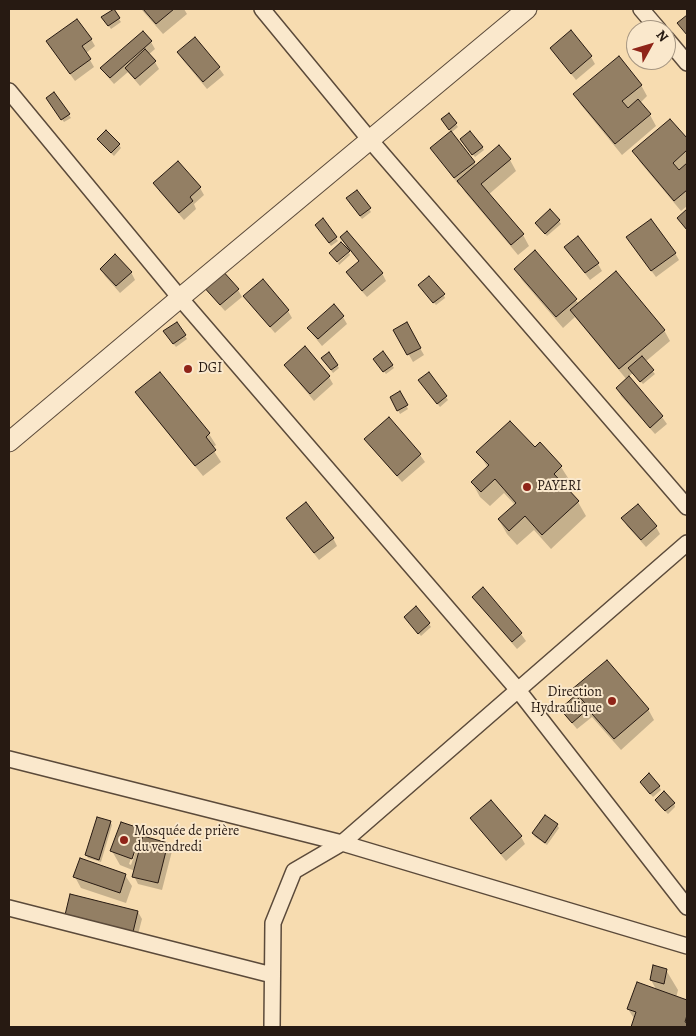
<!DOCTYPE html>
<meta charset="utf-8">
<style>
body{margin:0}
#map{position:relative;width:696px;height:1036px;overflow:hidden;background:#f7dcb0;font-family:Alegreya,serif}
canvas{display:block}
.frame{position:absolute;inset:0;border:10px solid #271a12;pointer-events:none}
.north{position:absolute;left:626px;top:20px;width:50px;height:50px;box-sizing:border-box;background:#fae8cc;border:1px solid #a69682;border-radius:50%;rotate:51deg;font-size:14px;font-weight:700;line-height:20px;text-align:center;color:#271a12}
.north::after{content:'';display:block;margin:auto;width:18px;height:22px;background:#8f2418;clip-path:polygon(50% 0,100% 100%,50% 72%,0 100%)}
</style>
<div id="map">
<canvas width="696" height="1036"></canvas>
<div class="frame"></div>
<div class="north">N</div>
</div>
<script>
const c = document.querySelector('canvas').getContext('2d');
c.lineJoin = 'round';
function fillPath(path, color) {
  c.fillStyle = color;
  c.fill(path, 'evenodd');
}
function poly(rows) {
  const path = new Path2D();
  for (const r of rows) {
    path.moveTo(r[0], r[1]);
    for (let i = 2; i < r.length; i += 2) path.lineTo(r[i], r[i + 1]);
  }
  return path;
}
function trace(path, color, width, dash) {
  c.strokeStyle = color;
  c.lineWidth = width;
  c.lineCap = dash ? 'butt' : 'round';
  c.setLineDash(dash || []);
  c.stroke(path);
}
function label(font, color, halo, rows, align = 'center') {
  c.font = font + ' Alegreya,serif';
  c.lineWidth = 4;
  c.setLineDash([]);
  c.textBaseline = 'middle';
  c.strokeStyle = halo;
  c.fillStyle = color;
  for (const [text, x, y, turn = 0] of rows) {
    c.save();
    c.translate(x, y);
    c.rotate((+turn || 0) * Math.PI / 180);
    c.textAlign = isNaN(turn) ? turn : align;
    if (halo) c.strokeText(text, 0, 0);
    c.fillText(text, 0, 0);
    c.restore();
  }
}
fillPath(poly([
 [141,9,184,9,187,14,163,34],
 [113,11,121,22,111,29,103,17],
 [571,32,591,57,595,64,576,80,556,55,551,48],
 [91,39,95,46,86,53,94,67,75,81,52,49],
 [195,39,219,68,224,75,207,89,182,59,178,52],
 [151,42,155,49,148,55,155,62,159,69,140,86,128,72,114,84,106,75,102,68],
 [641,85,647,96,640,103,650,115,656,126,622,155,581,105,575,94],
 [49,102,69,115,71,118,64,122],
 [449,114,458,127,452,132,444,123],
 [670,120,687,140,687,206,681,211,640,162,634,152],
 [100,142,119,145,121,148,114,156],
 [463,142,482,147,484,150,475,157],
 [436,155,474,162,476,166,510,160,516,171,488,195,523,235,529,246,518,255,465,192,460,184,459,185],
 [178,163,200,188,204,195,194,204,196,209,184,220,159,191,154,183],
 [357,192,371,212,362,219,349,202],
 [322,220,338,241,331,246,318,228],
 [559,221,561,224,547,236,538,226],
 [341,238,382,273,386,281,367,297,352,280,348,272,360,262,349,249,336,261,330,254,347,248],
 [632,245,675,253,679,260,656,277],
 [566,247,598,264,602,271,590,280,570,254],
 [535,252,579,304,664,330,670,341,645,362,655,374,643,384,633,373,628,377,662,417,667,424,655,434,621,396,617,388,627,380,575,317,563,328,522,280,516,269],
 [349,253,350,255,339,265,338,263],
 [101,269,131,272,135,280,120,293,105,276],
 [204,285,238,290,242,297,225,311,208,292],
 [422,289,443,294,445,298,436,305],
 [245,296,288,311,292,318,275,333,249,303],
 [343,317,347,324,322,346,313,335,309,328],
 [176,323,187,339,176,347,167,335],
 [406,324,424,355,413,362,395,330],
 [305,348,329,377,333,384,314,401,290,372,286,365],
 [325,362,337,365,339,368,333,373],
 [377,362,392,365,394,368,386,374],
 [160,373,209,434,216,445,212,448,221,462,203,476,143,403,137,392],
 [429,374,448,400,440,407,422,384],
 [399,393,408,409,400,414,391,397],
 [389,419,420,455,425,462,402,482,370,446,366,439],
 [540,444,561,467,570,481,564,486,578,502,586,516,551,549,534,530,517,545,507,534,499,520,515,505,504,493,490,506,480,497,472,482,488,468,478,452,534,449],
 [638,506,656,527,660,534,646,547,627,526,623,519],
 [292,525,333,538,337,546,319,560],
 [483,589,521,634,526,641,517,649,478,604,473,597],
 [407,620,429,624,431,627,421,636],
 [573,691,648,709,654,720,621,750,592,717,577,729,566,716,562,709,576,697],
 [643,786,659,786,661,790,653,797],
 [490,801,521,837,525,844,506,861,476,825,471,818],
 [674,803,675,807,668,814,658,804],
 [110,822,112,825,101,862,88,858,86,855],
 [557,825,559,828,547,845,535,837,533,834],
 [141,830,146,838,167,844,172,851,162,890,138,884,134,876,135,871,120,865,112,851],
 [138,839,140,839,131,865,129,864],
 [125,875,132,886,126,903,81,888,75,877],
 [71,896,138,912,142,919,137,938],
 [666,970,678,990,676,998,687,1002,687,1027,632,1027,635,1020,628,1009,657,991,651,980]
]), '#0003');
const building = poly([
 [114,9,120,18,108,26,101,17,114,9],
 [143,9,174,9,156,24,143,9],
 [687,15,687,35,677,23,687,15],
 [77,19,92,39,82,46,91,59,70,74,46,41,77,19],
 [571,30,592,56,571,74,550,48,571,30],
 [143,31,152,41,110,78,100,68,143,31],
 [195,37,220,67,203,82,177,52,195,37],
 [145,49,156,61,135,79,125,68,145,49],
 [619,56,642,85,622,101,628,108,638,99,651,114,615,144,573,94,619,56],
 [54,92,70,114,61,120,46,98,54,92],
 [449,113,457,123,449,130,441,119,449,113],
 [670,119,687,138,687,150,673,163,679,170,687,163,687,190,674,201,632,151,670,119],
 [106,130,120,144,111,153,97,139,106,130],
 [451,131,475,162,454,178,430,148,451,131],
 [470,131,483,147,472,155,460,139,470,131],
 [499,145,511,159,481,184,524,234,511,245,457,181,499,145],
 [178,161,201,187,190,197,193,201,179,213,153,183,178,161],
 [357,190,371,208,360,216,346,198,357,190],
 [550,209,560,220,545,234,535,223,550,209],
 [687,209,687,230,677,218,687,209],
 [323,218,337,237,329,243,315,225,323,218],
 [651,219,676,253,651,271,626,237,651,219],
 [347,231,383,273,362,291,346,272,359,261,340,237,347,231],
 [578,236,599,263,585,273,564,247,578,236],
 [341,242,350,251,337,262,329,253,341,242],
 [535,250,577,299,556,317,514,269,535,250],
 [115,254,132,272,116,286,100,269,115,254],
 [221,269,239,289,220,305,202,285,221,269],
 [616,271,665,330,619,369,570,310,616,271],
 [429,276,445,294,433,303,418,285,429,276],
 [263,279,289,310,270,327,243,296,263,279],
 [334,304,344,316,318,339,307,328,334,304],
 [177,322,186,335,173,344,163,331,177,322],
 [407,322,421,348,407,355,393,330,407,322],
 [305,346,330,376,310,394,284,365,305,346],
 [383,351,393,365,383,372,373,359,383,351],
 [329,352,338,365,331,370,321,358,329,352],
 [642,356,654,370,640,382,628,368,642,356],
 [160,372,210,433,206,437,216,450,195,466,135,392,160,372],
 [429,372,447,396,437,404,418,380,429,372],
 [629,376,663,416,650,428,616,388,629,376],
 [400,391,408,405,397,411,390,397,400,391],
 [389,417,421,454,397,476,364,439,389,417],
 [510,421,535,447,540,442,562,466,554,474,579,501,542,535,525,516,509,531,498,519,516,503,495,479,481,492,471,482,489,465,476,452,510,421],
 [306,502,334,538,314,553,286,518,306,502],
 [638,504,657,526,641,540,621,518,638,504],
 [483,587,522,633,512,642,472,597,483,587],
 [416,606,430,623,418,634,404,617,416,606],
 [607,660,649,709,614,739,571,690,607,660],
 [577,694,589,708,572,723,560,709,577,694],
 [649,773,660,786,650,794,640,782,649,773],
 [664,791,675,803,665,811,655,800,664,791],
 [491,800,522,836,501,854,470,818,491,800],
 [545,815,558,824,545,843,532,833,545,815],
 [97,817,111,821,99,860,85,855,97,817],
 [121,822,142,829,132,859,110,851,121,822],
 [143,836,168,843,158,883,132,877,143,836],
 [80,858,126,874,120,893,73,877,80,858],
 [70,894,138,911,133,932,65,915,70,894],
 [653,965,667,969,664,984,650,980,653,965],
 [637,982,687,1000,687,1015,685,1022,687,1023,687,1027,631,1027,636,1012,627,1009,637,982]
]);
fillPath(building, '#937f64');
trace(building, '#271a12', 1);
const minor = poly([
 [262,9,370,140,687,507],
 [641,9,659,30],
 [666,38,687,63],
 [9,91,180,298,518,690,687,907],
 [9,759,342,843,687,946],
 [9,908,272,975],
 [272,1027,273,923,294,871,342,843,687,543]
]);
const tertiary = poly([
 [9,442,180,298,527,9]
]);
trace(minor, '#5b4a3a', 18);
trace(tertiary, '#5b4a3a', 21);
trace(minor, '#fae8cc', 15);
trace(tertiary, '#fae8cc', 19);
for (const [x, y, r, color] of [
 [188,369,5,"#8f2418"],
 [527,487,5,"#8f2418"],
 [612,701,5,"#8f2418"],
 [124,840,5,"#8f2418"]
]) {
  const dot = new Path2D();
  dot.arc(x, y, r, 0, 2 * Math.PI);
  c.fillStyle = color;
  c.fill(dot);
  trace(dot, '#fae8cc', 2);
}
label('14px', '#271a12', '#fae8cc', [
 ["DGI",198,369],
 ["PAYERI",537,487],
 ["Direction",602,693,"right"],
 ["Hydraulique",602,709,"right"],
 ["Mosquée de prière",134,832],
 ["du vendredi",134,848]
], 'left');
</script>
